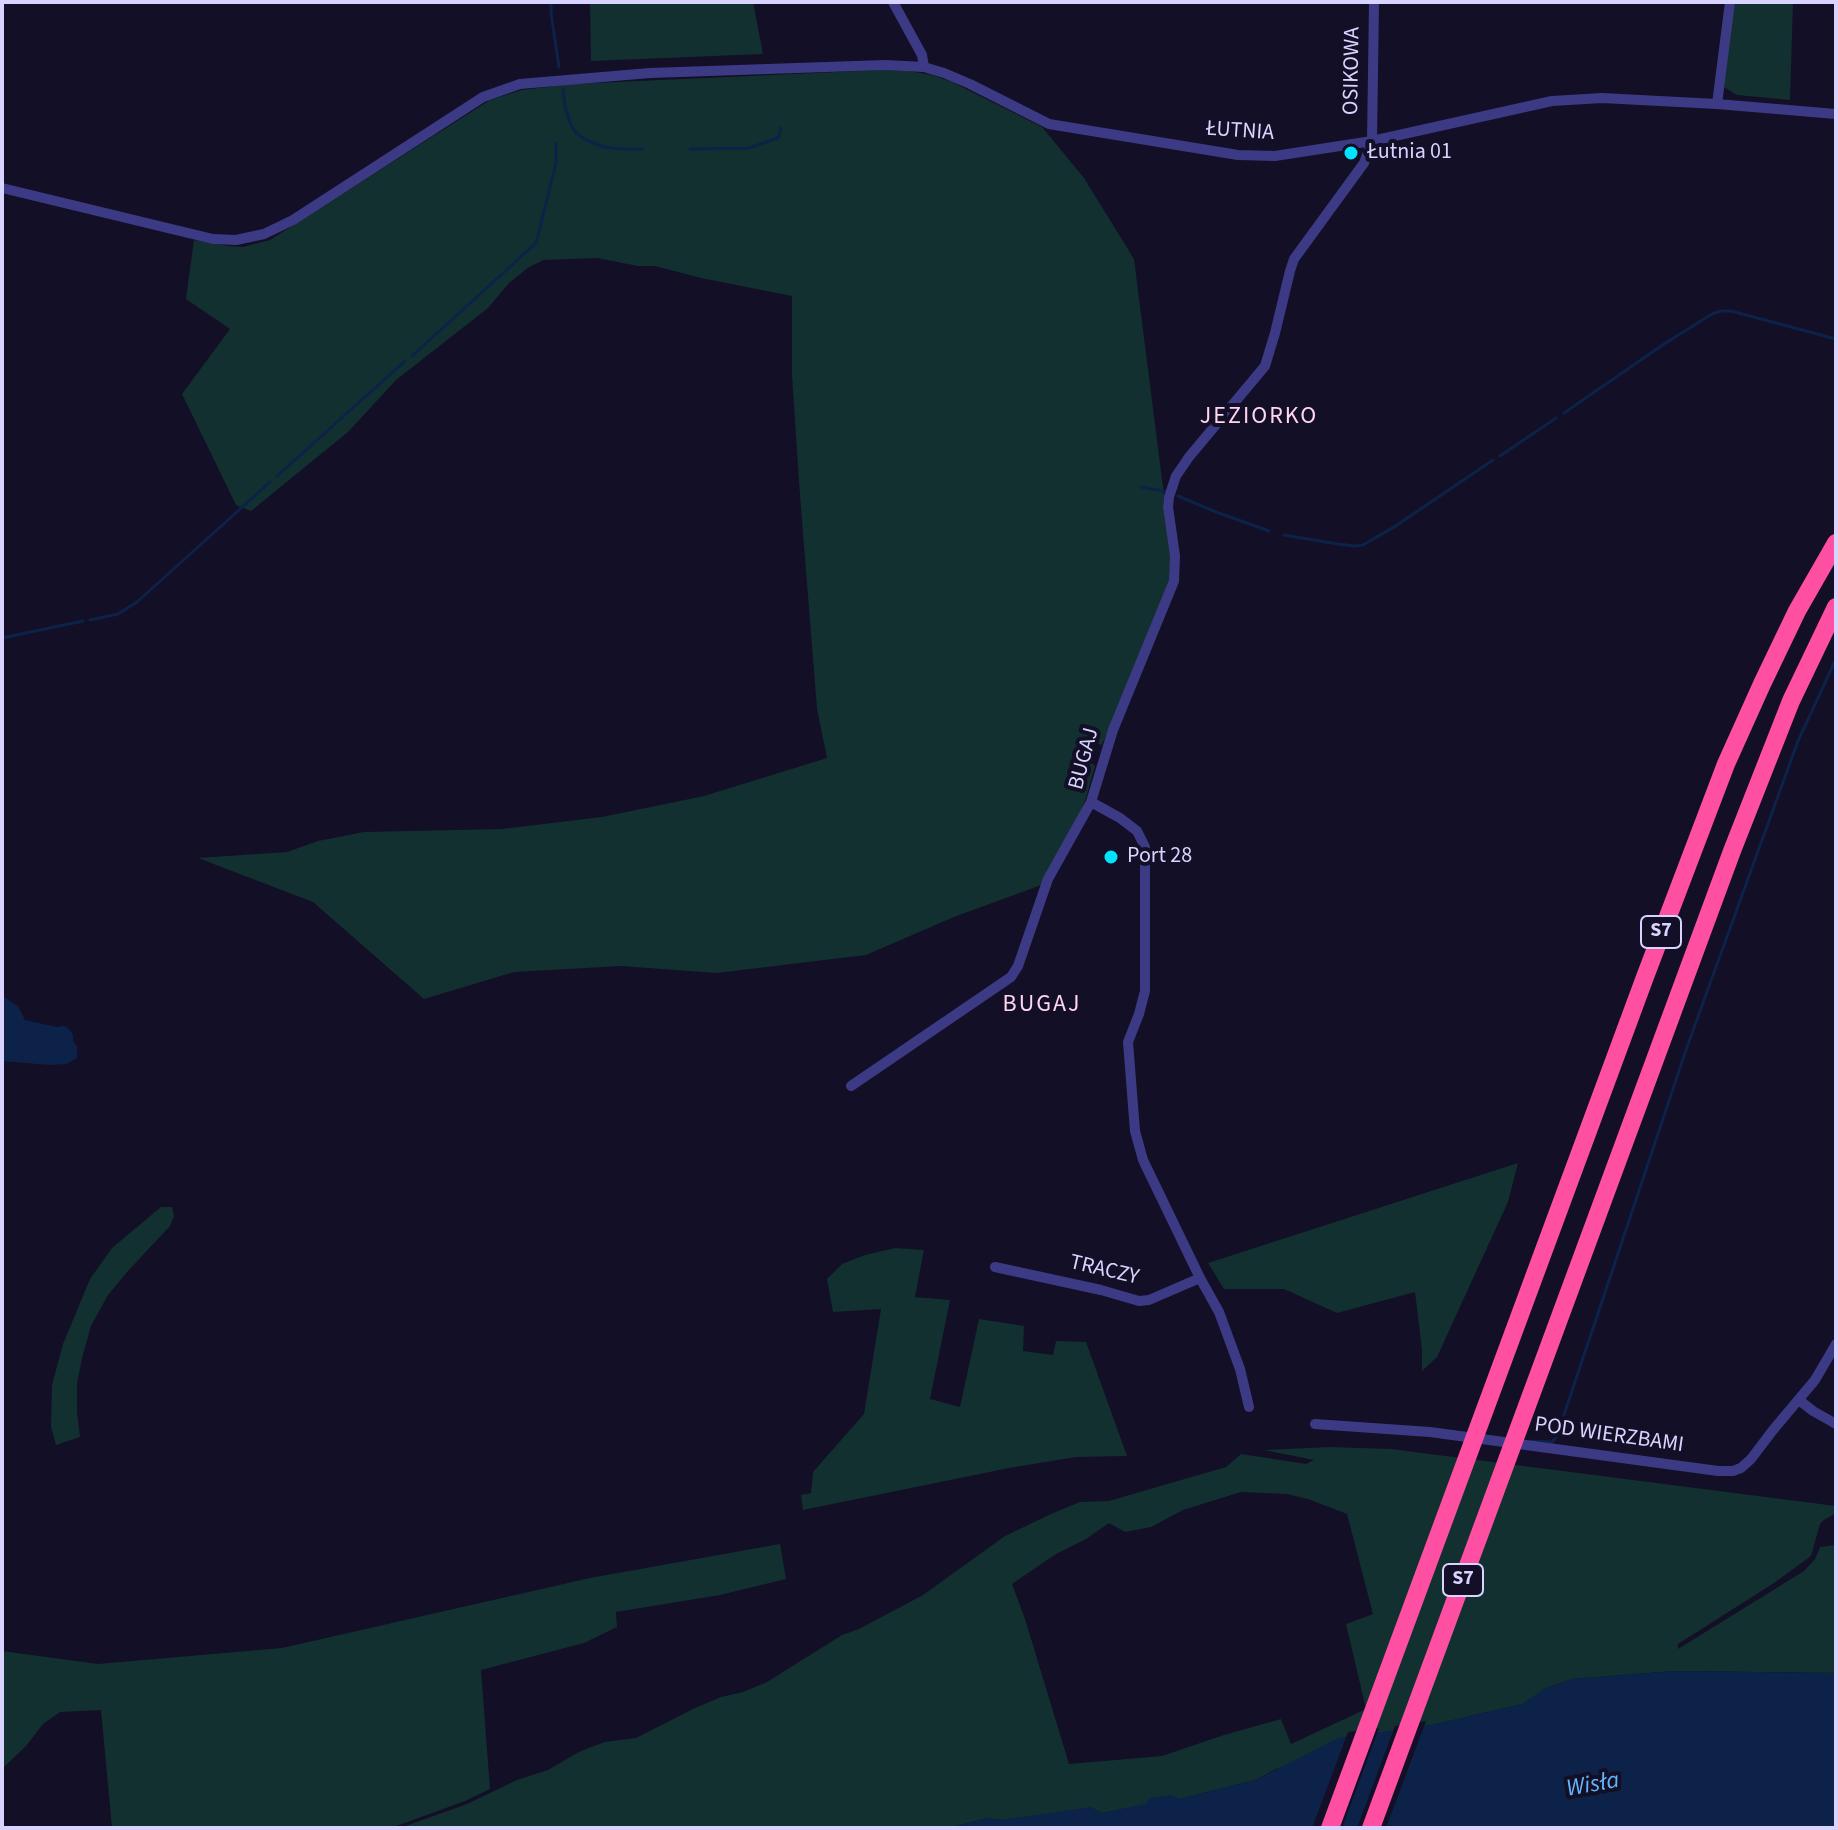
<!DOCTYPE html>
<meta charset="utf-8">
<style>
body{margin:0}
#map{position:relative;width:1838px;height:1830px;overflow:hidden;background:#130f26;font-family:"Source Sans 3",sans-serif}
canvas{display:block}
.frame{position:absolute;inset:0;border:4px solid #d9d4ff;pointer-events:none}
</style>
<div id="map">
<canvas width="1838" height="1830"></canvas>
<div class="frame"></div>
</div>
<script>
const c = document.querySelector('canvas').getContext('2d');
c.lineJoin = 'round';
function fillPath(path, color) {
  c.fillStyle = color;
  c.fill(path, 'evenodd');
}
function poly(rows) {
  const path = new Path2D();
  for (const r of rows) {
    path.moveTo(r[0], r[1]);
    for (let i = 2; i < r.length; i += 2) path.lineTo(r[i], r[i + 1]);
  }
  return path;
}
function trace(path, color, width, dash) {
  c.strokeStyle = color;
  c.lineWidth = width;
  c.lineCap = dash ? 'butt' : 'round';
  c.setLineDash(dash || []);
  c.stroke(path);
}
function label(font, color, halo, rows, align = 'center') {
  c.font = font + ' "Source Sans 3",sans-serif';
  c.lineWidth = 8;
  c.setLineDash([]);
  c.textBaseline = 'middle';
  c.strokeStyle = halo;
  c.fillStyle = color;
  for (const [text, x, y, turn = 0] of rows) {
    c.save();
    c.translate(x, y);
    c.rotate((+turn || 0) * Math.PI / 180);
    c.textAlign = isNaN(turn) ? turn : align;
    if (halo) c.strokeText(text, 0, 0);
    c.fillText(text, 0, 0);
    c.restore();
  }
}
fillPath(poly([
 [590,2,753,2,763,54,591,61],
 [1734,2,1793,2,1790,100,1737,95,1724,87],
 [882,70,909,71,932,75,952,82,1042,127,1084,178,1134,259,1164,495,1163,508,1171,560,1170,582,1102,745,1088,740,1082,754,1095,766,1086,798,1076,823,1044,884,954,917,866,955,717,973,621,966,514,972,424,999,313,902,198,858,287,852,318,841,364,832,502,829,602,817,704,796,827,758,817,709,800,495,792,376,792,296,701,278,655,266,638,266,597,258,544,260,529,267,509,283,488,308,396,380,348,432,251,511,236,505,182,394,230,329,186,299,194,240,228,246,243,247,270,240,490,100,522,90,572,84],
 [1518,1163,1508,1202,1437,1357,1422,1371,1422,1350,1415,1292,1337,1313,1284,1289,1224,1289,1208,1263],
 [161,1207,172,1207,174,1216,170,1226,128,1271,108,1295,91,1326,82,1358,77,1384,77,1412,80,1437,56,1445,51,1427,52,1385,63,1344,90,1279,112,1248],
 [895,1248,924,1250,915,1297,950,1300,930,1399,960,1407,979,1319,1024,1326,1023,1351,1053,1355,1056,1341,1086,1342,1127,1456,1076,1457,1009,1468,803,1510,801,1495,811,1493,813,1472,864,1414,881,1309,833,1312,827,1279,842,1264,865,1255],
 [1330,1447,1391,1449,1836,1506,1836,1513,1824,1520,1820,1524,1811,1556,1774,1583,1678,1644,1678,1649,1804,1571,1815,1559,1820,1547,1836,1545,1836,1673,1676,1671,1572,1679,1546,1688,1523,1704,1436,1724,1276,1769,1256,1780,1180,1799,1102,1813,1001,1820,988,1818,949,1828,470,1828,470,1826,447,1828,400,1828,467,1804,517,1780,548,1770,579,1752,594,1746,605,1742,636,1738,695,1708,721,1697,743,1692,767,1682,842,1635,859,1629,923,1595,1005,1536,1051,1514,1080,1502,1109,1501,1226,1467,1241,1454,1306,1464,1314,1460,1264,1450],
 [1241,1492,1287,1494,1308,1499,1347,1514,1373,1614,1346,1624,1366,1709,1291,1744,1281,1719,1224,1735,1162,1756,1069,1764,1025,1619,1012,1584,1056,1554,1086,1539,1109,1523,1125,1532,1151,1527,1183,1510],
 [780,1544,786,1579,720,1595,616,1612,617,1627,584,1643,481,1670,490,1789,465,1801,391,1828,112,1828,101,1710,60,1712,43,1724,26,1746,2,1769,2,1651,98,1664,282,1648,590,1578]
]), '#12302f');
fillPath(poly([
 [2,992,4,997,18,1006,25,1020,57,1027,64,1026,69,1029,73,1035,73,1041,77,1046,77,1058,67,1064,49,1065,2,1061],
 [1676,1671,1836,1673,1836,1828,949,1828,988,1818,1001,1820,1091,1807,1102,1813,1145,1804,1150,1798,1172,1795,1180,1799,1256,1780,1338,1738,1436,1724,1522,1704,1546,1688,1572,1679]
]), '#0c2248');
fillPath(poly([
 [1426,1721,1386,1828,1357,1828,1395,1726],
 [1379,1728,1342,1828,1312,1828,1348,1732]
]), '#130f26');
trace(poly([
 [551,2,551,13,559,67],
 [563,89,565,107,571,125,576,133,586,140,604,147,622,149,643,149],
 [690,149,749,148,778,138,781,128],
 [412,356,536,243,556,163,556,143],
 [1564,413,1664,344,1712,314,1721,311,1731,311,1836,339],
 [1500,456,1556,418],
 [277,476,405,361],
 [1141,487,1164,491],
 [1178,496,1216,512,1269,531],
 [1284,535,1338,544,1355,546,1363,545,1394,527,1493,460],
 [90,620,118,614,137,602,270,482],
 [2,638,83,621],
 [1532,1441,1552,1442,1557,1436,1687,1047,1798,741,1836,659]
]), '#0c2248', 3);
trace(poly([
 [893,2,922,55,924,67],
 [1717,104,1730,2],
 [2,188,213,239,236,240,264,234,293,220,483,97,520,84,650,73,885,65,924,67,944,73,970,84,1049,124,1238,155,1275,156,1372,141,1552,101,1602,98,1717,104,1836,114],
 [851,1086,1011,977,1018,966,1048,879,1091,802],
 [995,1267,1101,1290,1139,1301,1149,1300,1200,1278],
 [1799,1400,1813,1411,1836,1424],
 [1249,1407,1240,1369,1219,1312,1200,1278,1143,1160,1135,1131,1128,1042,1139,1014,1145,991,1145,847,1137,831,1120,818,1091,802,1113,730,1174,581,1175,556,1168,507,1169,497,1176,476,1189,457,1265,366,1275,333,1290,271,1294,259,1364,163,1372,141,1374,2],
 [1315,1424,1430,1432,1718,1471,1733,1471,1741,1468,1751,1459,1773,1430,1815,1380,1836,1344]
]), '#3d3a85', 10);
trace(poly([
 [1330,1828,1645,977,1726,764,1762,684,1797,611,1836,543],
 [1371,1828,1732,851,1791,701,1836,607]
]), '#ff4fa3', 18);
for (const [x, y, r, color] of [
 [1351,153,8,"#00e5ff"],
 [1111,857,8,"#00e5ff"]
]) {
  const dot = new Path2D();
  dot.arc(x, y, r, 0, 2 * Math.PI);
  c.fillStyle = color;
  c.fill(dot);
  trace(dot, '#130f26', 3);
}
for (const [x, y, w] of [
 [1661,932,40],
 [1463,1580,40]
]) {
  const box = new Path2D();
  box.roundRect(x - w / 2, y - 16, w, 32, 6);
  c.fillStyle = '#130f26';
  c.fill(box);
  trace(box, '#d9d4ff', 2);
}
label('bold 20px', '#d9d4ff', null, [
 ["S7",1661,932],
 ["S7",1463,1580]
]);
label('22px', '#d9d4ff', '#130f26', [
 ["OSIKOWA",1353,71,-89],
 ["ŁUTNIA",1240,132,4],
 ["BUGAJ",1085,759,-75],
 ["TRACZY",1104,1271,13],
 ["POD WIERZBAMI",1609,1436,8]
]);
label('22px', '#d9d4ff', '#130f26', [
 ["Łutnia 01",1367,153],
 ["Port 28",1127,857]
], 'left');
c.letterSpacing = '2px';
label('24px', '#ffd6f0', '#130f26', [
 ["JEZIORKO",1259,418],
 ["BUGAJ",1042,1006]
]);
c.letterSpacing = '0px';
label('italic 24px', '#62b6ff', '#130f26', [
 ["Wisła",1593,1786,-10]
]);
</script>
